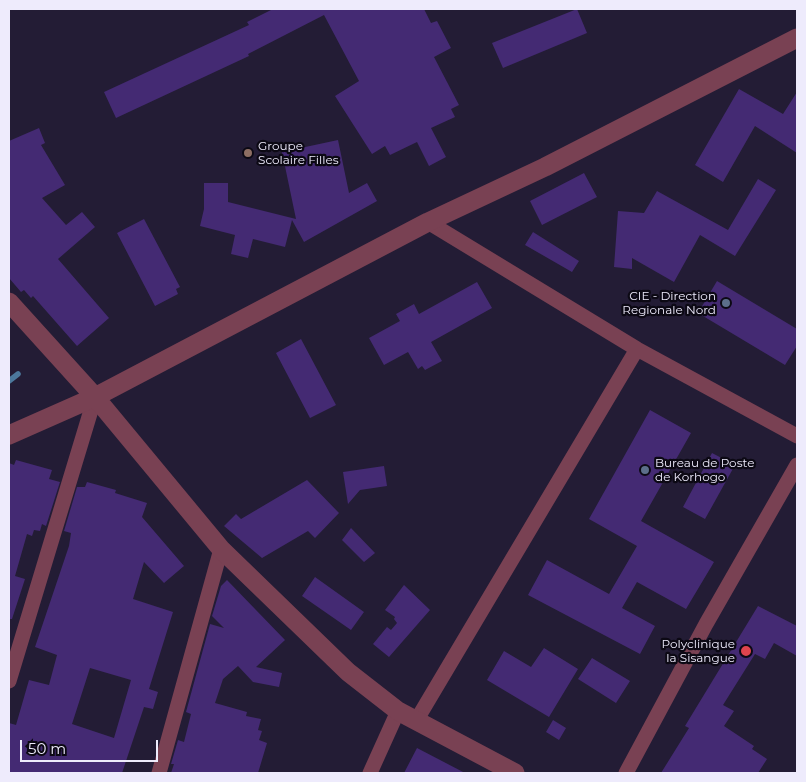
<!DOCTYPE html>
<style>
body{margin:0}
#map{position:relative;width:806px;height:782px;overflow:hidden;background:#231c35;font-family:Montserrat,sans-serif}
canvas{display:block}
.frame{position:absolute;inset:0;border:10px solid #eeebfc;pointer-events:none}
.scale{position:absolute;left:20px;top:740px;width:138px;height:22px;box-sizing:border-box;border:2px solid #eeebfc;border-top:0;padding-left:6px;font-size:15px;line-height:18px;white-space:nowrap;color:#eeebfc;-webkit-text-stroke:4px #0c0914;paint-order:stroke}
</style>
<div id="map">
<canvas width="806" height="782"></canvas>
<div class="frame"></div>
<div class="scale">50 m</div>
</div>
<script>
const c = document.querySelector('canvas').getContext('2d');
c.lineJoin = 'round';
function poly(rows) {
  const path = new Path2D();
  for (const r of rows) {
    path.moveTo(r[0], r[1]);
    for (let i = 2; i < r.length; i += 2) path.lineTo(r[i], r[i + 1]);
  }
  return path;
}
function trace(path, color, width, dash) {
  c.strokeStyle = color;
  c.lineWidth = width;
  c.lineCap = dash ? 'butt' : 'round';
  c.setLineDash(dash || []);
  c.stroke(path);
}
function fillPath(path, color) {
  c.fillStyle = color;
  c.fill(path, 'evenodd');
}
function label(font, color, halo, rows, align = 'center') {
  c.font = font + ' Montserrat,sans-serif';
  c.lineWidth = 4.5;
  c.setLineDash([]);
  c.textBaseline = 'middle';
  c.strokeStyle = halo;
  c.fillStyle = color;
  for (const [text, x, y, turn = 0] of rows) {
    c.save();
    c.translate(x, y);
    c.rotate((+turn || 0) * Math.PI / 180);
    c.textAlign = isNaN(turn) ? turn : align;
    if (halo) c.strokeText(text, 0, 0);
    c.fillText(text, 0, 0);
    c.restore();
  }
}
trace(poly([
 [9,381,18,374]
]), '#4c789c', 5.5);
fillPath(poly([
 [273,9,424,9,431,23,437,21,451,48,434,57,459,105,451,109,455,117,431,128,446,157,429,166,417,142,390,155,385,146,372,154,335,96,359,81,324,15,248,54,249,56,116,118,104,92,249,25,247,22],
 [577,9,587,33,503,68,492,43],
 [739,89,783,114,797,92,797,153,755,126,723,182,695,165],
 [39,128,45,143,41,145,65,185,42,198,66,225,82,212,95,227,58,259,109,318,77,346,33,296,31,298,24,290,21,292,9,278,9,141],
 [338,140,349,193,367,183,377,201,304,242,292,220,285,247,253,239,248,258,231,254,235,235,200,226,204,209,204,183,228,183,228,202,296,219,282,152],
 [584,173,597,197,542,225,530,201],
 [758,179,776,190,735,256,700,235,674,282,632,258,632,269,614,267,618,211,644,213,657,191,728,230],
 [144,219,180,287,176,289,178,294,155,306,117,233],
 [533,232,579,261,572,272,525,245],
 [717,281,797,329,797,346,785,365,698,313],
 [477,282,492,308,431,342,442,361,425,370,422,366,418,369,408,352,384,365,369,338,400,321,396,314,414,304,419,314],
 [301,339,336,405,310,418,276,353],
 [650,410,691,433,641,521,714,562,686,609,637,582,622,608,655,626,640,654,528,595,547,560,609,594,637,546,589,519],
 [712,453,735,465,705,519,683,507],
 [16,460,52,470,49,479,60,482,46,526,42,524,40,531,34,530,32,536,27,534,15,576,25,579,12,619,9,619,9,463,14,465],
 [384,466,387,486,360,490,348,504,343,472],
 [307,480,339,513,315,538,308,531,262,558,224,526,236,514,241,519],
 [87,482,116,490,115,493,147,503,142,517,184,566,164,583,144,562,133,599,173,612,149,689,158,692,153,709,144,707,122,773,9,773,9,723,16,725,29,680,49,685,57,655,35,647,69,546,71,533,64,531,77,487,85,487],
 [90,668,131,680,114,738,72,724],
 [351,528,375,553,364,562,342,540],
 [315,577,364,612,351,630,302,596],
 [227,580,285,640,256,667,282,673,279,687,253,682,238,666,223,679,215,703,247,712,246,716,261,719,258,730,262,731,259,740,267,743,258,773,171,773,174,764,171,764,178,740,184,742,191,714,186,712,210,624,224,628,212,616,221,586],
 [404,585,430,610,389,657,373,644,387,627,391,630,397,623,394,619,395,617,385,610],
 [758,606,797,626,797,656,774,643,765,659,755,654,723,705,734,711,724,726,754,746,752,749,767,759,758,773,661,773,689,728,685,726],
 [544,648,578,669,549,717,487,680,504,651,531,667],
 [592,658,630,681,616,703,578,679],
 [553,720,566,728,559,740,546,732],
 [417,748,465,773,404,773]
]), '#442a73');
trace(poly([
 [428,222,637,349,797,436],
 [9,681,95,397],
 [416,721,637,349],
 [159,773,221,549],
 [370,773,398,711],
 [626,773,706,624,797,465]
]), '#794153', 15);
trace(poly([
 [9,302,95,397,221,549,348,672,398,711,515,773],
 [9,435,95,397,428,222,545,167,797,38]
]), '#794153', 19);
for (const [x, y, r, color] of [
 [248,153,5,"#8d6e63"],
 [726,303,5,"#5c6f8a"],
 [645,470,5,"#5c6f8a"],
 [746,651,6,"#e0444e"]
]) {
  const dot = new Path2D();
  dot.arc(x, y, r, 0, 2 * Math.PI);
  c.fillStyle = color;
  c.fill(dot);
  trace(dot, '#0c0914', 2);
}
label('12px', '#eeebfc', '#0c0914', [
 ["Groupe",258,146],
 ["Scolaire Filles",258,160],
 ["CIE - Direction",716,296,"right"],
 ["Regionale Nord",716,310,"right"],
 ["Bureau de Poste",655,463],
 ["de Korhogo",655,477],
 ["Polyclinique",735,644,"right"],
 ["la Sisangue",735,658,"right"]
], 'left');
</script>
